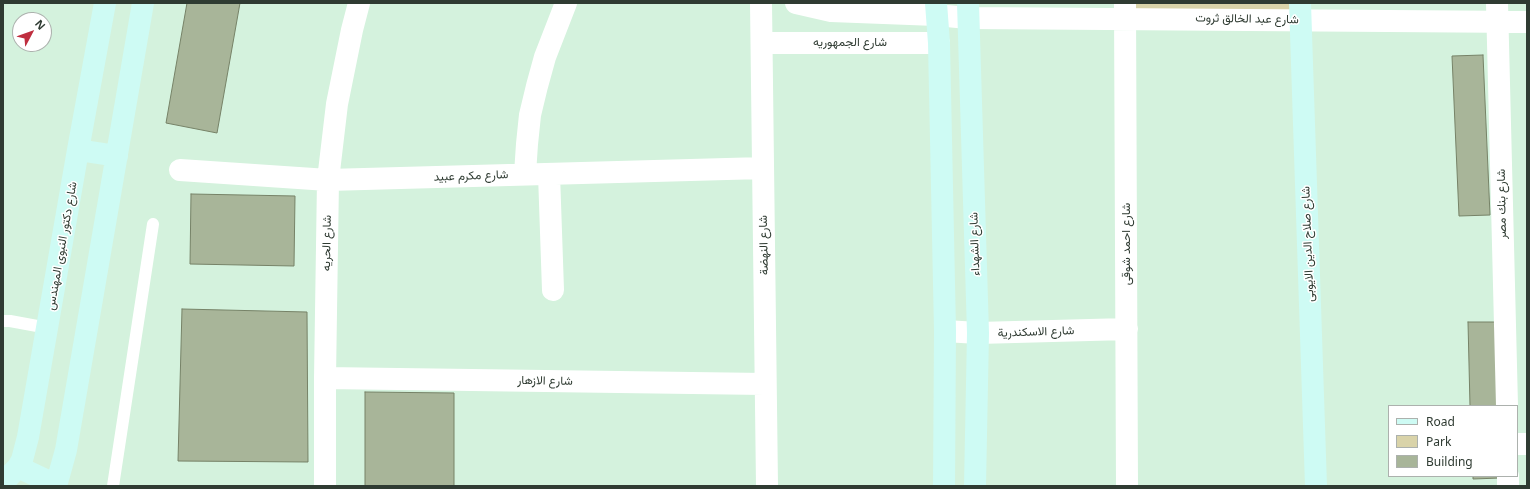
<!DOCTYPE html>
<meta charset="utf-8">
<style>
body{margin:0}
#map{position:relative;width:1530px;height:489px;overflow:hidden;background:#d4f2dd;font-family:"Noto Sans",sans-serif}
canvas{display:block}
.frame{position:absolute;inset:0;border:4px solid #2f3b32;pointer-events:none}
.legend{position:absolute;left:1388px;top:405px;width:130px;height:72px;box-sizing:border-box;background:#fff;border:1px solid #acb1ad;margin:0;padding:5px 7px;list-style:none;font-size:12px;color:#2f3b32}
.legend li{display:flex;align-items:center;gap:8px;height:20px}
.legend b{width:20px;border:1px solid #acb1ad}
.north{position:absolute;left:12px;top:12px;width:40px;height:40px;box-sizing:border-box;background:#fff;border:1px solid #acb1ad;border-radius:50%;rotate:49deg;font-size:11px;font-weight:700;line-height:16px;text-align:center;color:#2f3b32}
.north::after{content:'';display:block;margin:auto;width:14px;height:18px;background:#bf2e3f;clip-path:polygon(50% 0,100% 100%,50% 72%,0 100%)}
</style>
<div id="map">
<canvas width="1530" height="489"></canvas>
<div class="frame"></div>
<ul class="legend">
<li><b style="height:5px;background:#cefbf4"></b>Road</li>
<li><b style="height:11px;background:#d9d3a9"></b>Park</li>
<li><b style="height:11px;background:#a8b599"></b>Building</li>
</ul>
<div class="north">N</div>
</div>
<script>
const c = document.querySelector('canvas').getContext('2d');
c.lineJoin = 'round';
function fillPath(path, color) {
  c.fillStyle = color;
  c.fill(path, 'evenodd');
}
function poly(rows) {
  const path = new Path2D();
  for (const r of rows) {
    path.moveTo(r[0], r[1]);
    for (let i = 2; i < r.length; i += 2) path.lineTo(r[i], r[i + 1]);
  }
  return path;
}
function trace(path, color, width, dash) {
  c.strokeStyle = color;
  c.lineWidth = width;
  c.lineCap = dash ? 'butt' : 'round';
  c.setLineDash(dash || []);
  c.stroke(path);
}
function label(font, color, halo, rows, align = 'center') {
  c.font = font + ' "Noto Sans",Vazirmatn,sans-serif';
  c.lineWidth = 3;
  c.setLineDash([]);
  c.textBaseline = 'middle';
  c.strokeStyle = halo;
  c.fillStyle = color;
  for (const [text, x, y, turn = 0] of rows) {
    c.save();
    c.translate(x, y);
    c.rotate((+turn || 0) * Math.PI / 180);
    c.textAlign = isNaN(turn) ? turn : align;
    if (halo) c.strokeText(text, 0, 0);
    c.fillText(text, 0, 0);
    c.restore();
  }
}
fillPath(poly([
 [1125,3,1300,3,1301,20,1126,17]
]), '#d9d3a9');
const building = poly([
 [187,3,240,3,217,133,166,123,187,3],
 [1483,55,1490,215,1459,216,1452,56,1483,55],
 [191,194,295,196,294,266,190,264,191,194],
 [182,309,307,312,308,462,178,461,182,309],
 [1468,322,1495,322,1498,406,1470,406,1468,322],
 [365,392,454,393,454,486,365,486,365,392],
 [1473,476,1500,476,1500,478,1473,479,1473,476]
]);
fillPath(building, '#a8b599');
trace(building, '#768267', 1);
trace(poly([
 [3,321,10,321,48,328],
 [113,486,153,224]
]), '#fff', 12);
trace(poly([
 [761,3,767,486],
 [796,3,831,11,936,15,968,18,1527,22],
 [1497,3,1507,406],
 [1125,4,1127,486],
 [762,43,939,43],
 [180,170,328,180,763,168],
 [525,174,527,144,530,115,537,86,545,57,566,3],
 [549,174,553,290],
 [945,331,978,333,1127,329],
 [325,378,765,384],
 [1517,444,1527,444],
 [1508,476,1508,486],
 [325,486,325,378,328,180,337,104,352,30,359,3]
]), '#fff', 22);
trace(poly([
 [936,3,939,43,945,331,944,486],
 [968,3,978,333,975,486],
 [1300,3,1316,486],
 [78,150,117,156],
 [18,467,56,485],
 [3,483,18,467,22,460,28,437,78,150,105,3],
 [56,486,66,450,143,3]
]), '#cefbf4', 22);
label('12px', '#2f3b32', '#fff', [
 ["شارع عبد الخالق ثروت",1247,19,1],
 ["شارع الجمهوريه",850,43],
 ["شارع مكرم عبيد",471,176,-2],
 ["شارع بنك مصر",1502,204,-91],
 ["شارع الحريه",327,243,-89],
 ["شارع الشهداء",975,244,-92],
 ["شارع احمد شوقى",1127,244,-90],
 ["شارع صلاح الدين الايوبى",1308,244,-92],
 ["شارع النهضة",764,245,-91],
 ["شارع دكتور النبوى المهندس",62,246,-80],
 ["شارع الاسكندرية",1036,332,-2],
 ["شارع الازهار",545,381,1]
]);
</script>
